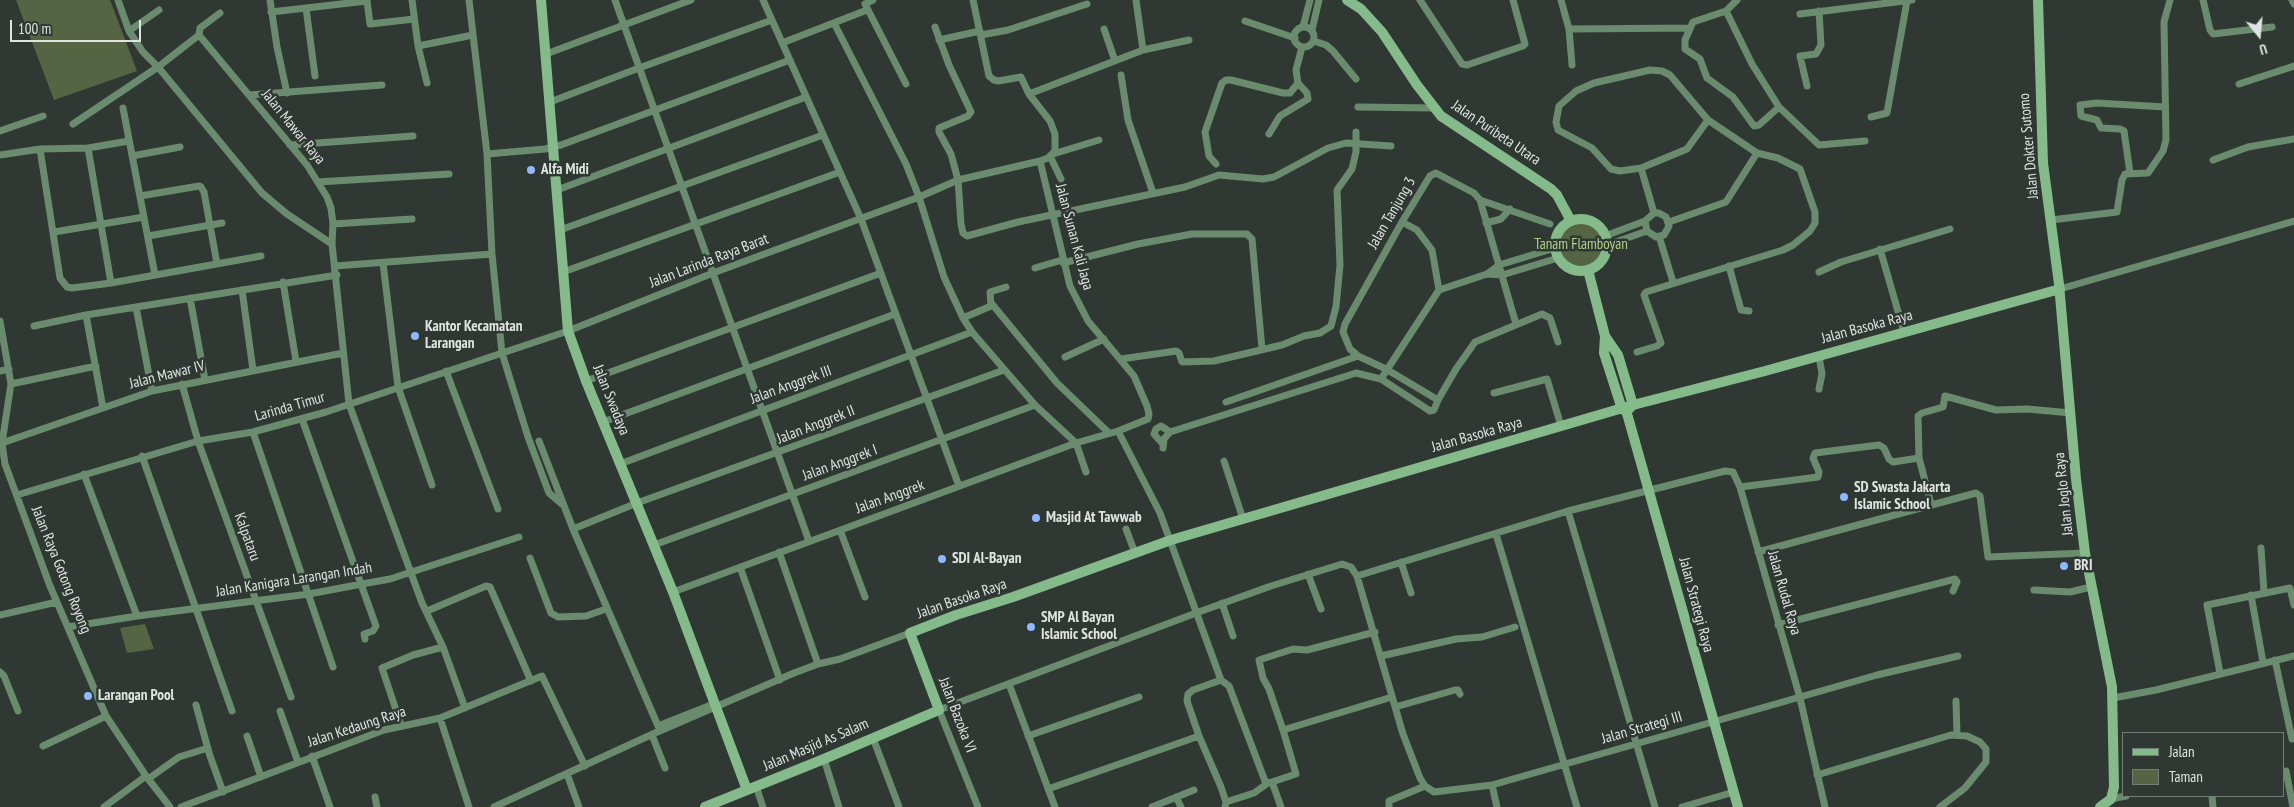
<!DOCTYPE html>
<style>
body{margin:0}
#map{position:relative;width:2294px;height:807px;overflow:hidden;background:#303834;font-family:"PT Sans Narrow",sans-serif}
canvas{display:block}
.legend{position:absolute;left:2122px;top:732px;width:162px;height:65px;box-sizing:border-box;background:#303834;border:1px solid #767d79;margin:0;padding:6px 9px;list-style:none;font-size:15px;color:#dfe4e1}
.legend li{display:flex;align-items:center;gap:10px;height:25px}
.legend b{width:25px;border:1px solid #767d79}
.north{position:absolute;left:2234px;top:10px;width:50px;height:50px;-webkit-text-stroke:4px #303834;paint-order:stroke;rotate:163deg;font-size:14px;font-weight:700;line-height:20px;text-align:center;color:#dfe4e1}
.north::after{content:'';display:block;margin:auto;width:18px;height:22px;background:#dfe4e1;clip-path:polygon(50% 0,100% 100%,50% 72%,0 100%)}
.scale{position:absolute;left:10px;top:20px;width:131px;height:22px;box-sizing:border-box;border:2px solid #dfe4e1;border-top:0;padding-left:6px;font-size:15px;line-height:18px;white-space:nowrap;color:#dfe4e1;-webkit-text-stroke:4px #303834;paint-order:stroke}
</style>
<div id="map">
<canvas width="2294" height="807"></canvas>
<ul class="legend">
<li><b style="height:6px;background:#85bb8b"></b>Jalan</li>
<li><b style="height:14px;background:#556543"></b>Taman</li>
</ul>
<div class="north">U</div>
<div class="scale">100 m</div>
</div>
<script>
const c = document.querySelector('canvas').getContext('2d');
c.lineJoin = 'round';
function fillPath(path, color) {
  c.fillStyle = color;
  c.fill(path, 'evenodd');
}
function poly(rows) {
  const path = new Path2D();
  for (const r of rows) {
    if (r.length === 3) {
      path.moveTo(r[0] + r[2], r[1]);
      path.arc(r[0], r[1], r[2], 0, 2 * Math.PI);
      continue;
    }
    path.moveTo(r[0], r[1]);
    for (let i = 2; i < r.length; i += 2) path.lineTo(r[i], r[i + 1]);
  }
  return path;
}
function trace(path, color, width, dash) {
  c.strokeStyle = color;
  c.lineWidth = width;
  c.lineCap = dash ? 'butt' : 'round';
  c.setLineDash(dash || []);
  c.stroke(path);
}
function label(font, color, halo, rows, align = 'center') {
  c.font = font + ' "PT Sans Narrow",sans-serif';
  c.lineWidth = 5;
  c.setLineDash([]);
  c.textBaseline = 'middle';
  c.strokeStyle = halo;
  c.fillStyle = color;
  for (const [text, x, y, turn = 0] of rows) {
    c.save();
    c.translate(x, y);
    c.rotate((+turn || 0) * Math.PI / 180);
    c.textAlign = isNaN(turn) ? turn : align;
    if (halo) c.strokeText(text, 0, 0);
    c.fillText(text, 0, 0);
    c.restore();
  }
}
fillPath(poly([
 [16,0,110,0,137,71,54,100],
 [1581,245,26],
 [145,624,154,649,127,653,120,628]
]), '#556543');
trace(poly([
 [118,0,129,31,143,52,158,67,262,193,287,214,332,244],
 [270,0,277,47,287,93],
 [412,0,418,46],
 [469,0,487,154,492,254,502,353,528,437,549,493,562,504],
 [615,0,809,541],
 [763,0,861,219,959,486],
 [873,0,865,4,906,84],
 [973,0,989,76,994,80,998,81,1021,77,1029,94,1050,121,1055,134,1055,151,1048,158,1040,161,1070,286,1088,321,1134,376,1147,406,1149,414,1148,419,1118,431,1160,513,1221,680,1229,686,1265,781,1269,783,1296,774,1283,730,1392,697],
 [1136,0,1143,50],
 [1420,0,1462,64,1467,65,1523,46,1525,44,1513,0],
 [1561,0,1569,29,1572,65],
 [1737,0,1726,11,1693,22,1685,40,1685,49,1700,59,1707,78,1733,97,1754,126,1759,125,1779,107],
 [2203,0,2210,30,2213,34,2272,27],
 [2292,0,2294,4],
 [306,8,315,76],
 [1726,11,1752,64,1779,107,1819,145,1865,141],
 [271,12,367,1,370,24,414,19],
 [1800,14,1912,0],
 [1245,21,1295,38],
 [834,23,906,164,919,197,944,277,963,318,972,332,1035,405,1076,443,1086,472],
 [935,27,949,65,971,112,968,116,939,128,939,132,951,154,958,180,961,224,963,233,967,236,1018,222,1185,187,1219,175,1263,179,1274,177,1328,148,1346,143,1391,146],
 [1303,27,1310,0],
 [1304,37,10],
 [1104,29,1115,61],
 [1569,29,1690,28],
 [1312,30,1319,0],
 [129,31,159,10],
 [199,35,200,28,220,13],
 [981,35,1008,30,1087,4],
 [939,40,980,31],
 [1314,41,1326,45,1333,51,1356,79],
 [782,43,867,10],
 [546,54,691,0],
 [1121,75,1128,120,1153,193],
 [427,83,418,46,473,35],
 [2239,84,2294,66],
 [1807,86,1800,56,1816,54,1821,45,1819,11],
 [1029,94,1143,50,1189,40],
 [249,95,382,85],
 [550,102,639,68,772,20],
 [1358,107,1434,108],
 [123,108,155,275],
 [1871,117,1887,113,1907,1],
 [73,124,158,67,199,35,307,165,327,197,331,208,333,224,332,244,349,404,422,603,443,647,465,708],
 [0,131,43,116],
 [1269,134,1280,116,1308,99,1307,93,1298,83],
 [290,145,413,136],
 [88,148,111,283],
 [40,149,60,278,67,287,72,288,111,283,261,256],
 [487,154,545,149,561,145,790,60],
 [1053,154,1099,140],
 [0,155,40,149,88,148,129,141],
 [132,156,180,147],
 [1050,156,1061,179],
 [2213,160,2248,147,2294,139],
 [1216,164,1209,156,1205,132,1222,83,1226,80,1231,80,1283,93,1290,93,1298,83,1296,70,1302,47],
 [1641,168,1687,149,1708,120],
 [2130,173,2124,131,2120,129,2101,128,2097,120,2081,116,2080,105,2097,103,2165,107],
 [318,182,449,174],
 [557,190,806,97],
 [140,196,199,186,201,187,204,192,217,264],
 [1480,200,1550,224],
 [2051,220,2117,212,2122,180,2125,174,2148,173,2163,151,2166,140,2164,22,2170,0],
 [1402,222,1417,230,1432,250,1439,290],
 [1669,222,1726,202,1757,153],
 [1486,223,1501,219,1510,209],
 [333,224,412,219],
 [560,230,823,135],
 [54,232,144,217],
 [148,236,222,223],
 [1605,236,1645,221,1654,213,1659,213,1666,217,1669,226,1664,235,1656,237,1647,231,1645,221],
 [1659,236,1673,282],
 [1607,245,1647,231],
 [1880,249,1904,332],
 [383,263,398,387,432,485],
 [1063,263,1138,244,1192,234,1247,234,1252,239,1262,349],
 [335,266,492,254],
 [1729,266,1741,310,1749,311],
 [1035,268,1062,260],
 [563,272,840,172],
 [1819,272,1841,262,1950,229],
 [1487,274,1502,275,1558,258],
 [283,282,296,361],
 [2060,289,2294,221],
 [242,290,253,370],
 [190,298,205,380],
 [992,304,1057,383,1109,433],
 [136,307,152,391],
 [86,315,103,408],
 [963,318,991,306,990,292,1006,287],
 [0,321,11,384,2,443,5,464,50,586,106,716,146,776,170,807],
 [1516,324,1480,200,1474,193,1436,173,1430,176,1402,222,1345,324,1343,332,1350,349,1358,356,1386,369,1438,400,1456,369,1475,342,1542,314,1550,318,1558,342],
 [34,326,86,315,337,275],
 [1637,352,1657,346,1661,343,1644,295,1646,292,1783,250,1793,245,1810,231,1815,223,1815,212,1800,169,1778,158,1757,153,1708,120,1670,75,1662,71,1650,70,1594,83,1576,91,1559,106,1556,122,1558,130,1592,148,1611,169,1620,171,1641,168,1654,213],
 [1819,356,1822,374,1819,389],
 [1065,357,1104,339],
 [1121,359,1176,351,1179,353,1182,362,1214,361,1282,345,1304,336,1320,333,1331,326,1336,307,1340,265,1337,190,1352,169,1356,152,1356,132],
 [0,371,9,369],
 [446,371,498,509],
 [1381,379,1439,290,1487,274,1499,265,1555,248],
 [586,381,881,273],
 [11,384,96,366],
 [182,384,198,441,291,697],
 [1494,393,1547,379,1561,426],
 [1226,402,1358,356],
 [302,419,376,626,373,631,364,634,365,639],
 [603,422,895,314],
 [253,432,333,667],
 [539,441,573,529,637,503,1004,370],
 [2,443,152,391,343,353],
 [1162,443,1154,434,1156,429,1161,426,1170,432],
 [1163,448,1164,439,1170,432,1356,373,1381,379,1430,411,1434,410,1438,400],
 [142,456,232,711],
 [1224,461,1243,519],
 [620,464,972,332],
 [84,474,137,616],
 [1740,487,1818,477,1819,472,1813,458,1815,453,1879,445,1884,448,1889,459,1893,462,1919,458],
 [17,495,198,441,253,432,326,412,568,331,713,273,919,197,958,180,1040,161],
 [1931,504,1919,458,1918,416,1922,413,1943,407,1945,396,1996,410,2027,409,2071,413],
 [1568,511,1655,807],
 [573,529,658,726],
 [1126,529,1135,553],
 [840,530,865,597],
 [1496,534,1577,807],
 [654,545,1035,405],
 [2261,548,2264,592],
 [779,552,818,664],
 [1758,552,1976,493,1980,496,1988,557,2085,553],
 [530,558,551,613,558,617,586,616,606,609],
 [1401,562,1411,593],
 [740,567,780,680],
 [1308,574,1321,609],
 [1357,576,1568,511,1725,471,1733,472,1740,487,1800,698,1825,807],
 [2034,590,2070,592,2091,587],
 [673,592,1076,443,1118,431],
 [2251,595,2263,662],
 [1222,603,1233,636],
 [427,611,486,586,490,587,531,681],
 [0,615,57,602],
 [1778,625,1955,579,1957,582,1953,591],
 [68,627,137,616,309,594,362,584,390,579,519,537],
 [1381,656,1456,639,1482,637,1515,627],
 [2275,660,2292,739],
 [0,672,4,676,18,711],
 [2220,673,2207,605,2290,588,2294,605],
 [1221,680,1193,690,1188,694,1187,701,1199,736,1221,787,1226,802,1225,807],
 [1009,684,1055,807],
 [2113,698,2156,690,2294,656],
 [1956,701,1957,735],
 [196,705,209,753,223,792],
 [1395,707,1455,690,1458,690,1460,694],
 [280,711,298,762],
 [440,718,469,807],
 [401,725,382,668,413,655,443,647],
 [658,726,711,705],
 [1283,730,1269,689,1263,678,1259,660,1293,649,1307,650,1375,632],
 [652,735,665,768],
 [247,736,261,777],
 [1028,736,1139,697],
 [873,738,899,807],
 [43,746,106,716],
 [312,756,330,807],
 [824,759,839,807],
 [2286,771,2293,807],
 [567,774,579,807],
 [1817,775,1951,735,1967,736,1980,742,1986,749,1986,762,1965,788,1940,807],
 [148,779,179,757,208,748],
 [1272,782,1281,807],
 [1492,785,1497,807],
 [756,786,763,807],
 [1048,789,1199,736],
 [2212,796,2213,807],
 [375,797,377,807],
 [1176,797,1181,807],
 [2111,799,2126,796],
 [1226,802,1254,793,1268,783],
 [104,807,146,776],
 [181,807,384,730,440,718,542,676,585,766],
 [494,807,655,733,794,673,818,664,840,659,910,633],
 [978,807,939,710,1196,613,1271,586,1342,564,1351,567,1357,576,1403,734,1420,778,1425,786,1434,792,1492,785,1877,675,1958,656],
 [1152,807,1194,790],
 [1389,807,1389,801,1425,786],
 [1682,807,1734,792]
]), '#6a8b6d', 7);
trace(poly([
 [541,0,568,331,586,381,673,592,747,790],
 [1347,0,1361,9,1382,32,1417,85,1441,116,1551,189,1557,195,1571,221],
 [2038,0,2043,163,2059,284,2076,479,2085,553,2112,687,2114,787,2111,799,2100,807],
 [1581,245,26],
 [1588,270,1605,336,1604,353,1622,409,1626,411,1628,417,1738,807],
 [1605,336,1618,355,1633,405,1629,409],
 [705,807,824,759,939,710,910,633,956,615,1013,597,1171,540,1633,405,1765,371,2060,289]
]), '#85bb8b', 10);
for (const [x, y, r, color] of [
 [531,170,5,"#8fb8fd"],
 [415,336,5,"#8fb8fd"],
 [1844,497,5,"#8fb8fd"],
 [1036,518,5,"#8fb8fd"],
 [942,559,5,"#8fb8fd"],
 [2064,566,5,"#8fb8fd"],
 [1031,627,5,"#8fb8fd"],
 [88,696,5,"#8fb8fd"]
]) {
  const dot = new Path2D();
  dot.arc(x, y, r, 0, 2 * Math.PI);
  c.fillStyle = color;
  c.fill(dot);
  trace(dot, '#303834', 2);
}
label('15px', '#dfe4e1', '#303834', [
 ["Jalan Mawar Raya",293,127,51],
 ["Jalan Puribeta Utara",1496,133,34],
 ["Jalan Dokter Sutomo",2029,146,-95],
 ["Jalan Tanjung 3",1392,213,-60],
 ["Jalan Sunan Kali Jaga",1074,237,75],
 ["Jalan Larinda Raya Barat",709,261,-21],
 ["Jalan Basoka Raya",1867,327,-15],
 ["Jalan Mawar IV",167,375,-14],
 ["Jalan Anggrek III",791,385,-20],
 ["Jalan Swadaya",611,400,68],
 ["Larinda Timur",290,407,-16],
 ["Jalan Anggrek II",816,425,-21],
 ["Jalan Basoka Raya",1477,435,-16],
 ["Jalan Anggrek I",840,463,-20],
 ["Jalan Joglo Raya",2064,494,-96],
 ["Jalan Anggrek",890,497,-20],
 ["Kalpataru",247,537,70],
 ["Jalan Raya Gotong Royong",61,570,68],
 ["Jalan Kanigara Larangan Indah",294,580,-9],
 ["Jalan Rudal Raya",1784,593,74],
 ["Jalan Basoka Raya",962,599,-19],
 ["Jalan Strategi Raya",1696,605,75],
 ["Jalan Bazoka VI",957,715,69],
 ["Jalan Kedaung Raya",357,727,-18],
 ["Jalan Strategi III",1642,728,-16],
 ["Jalan Masjid As Salam",816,745,-23]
]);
label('bold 15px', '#dfe4e1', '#303834', [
 ["Alfa Midi",541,170],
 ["Kantor Kecamatan",425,327],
 ["Larangan",425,344],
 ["SD Swasta Jakarta",1854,488],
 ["Islamic School",1854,505],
 ["Masjid At Tawwab",1046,518],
 ["SDI Al-Bayan",952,559],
 ["BRI",2074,566],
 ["SMP Al Bayan",1041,618],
 ["Islamic School",1041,635],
 ["Larangan Pool",98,696]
], 'left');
label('15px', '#b0d18a', '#303834', [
 ["Tanam Flamboyan",1581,245]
]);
</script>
